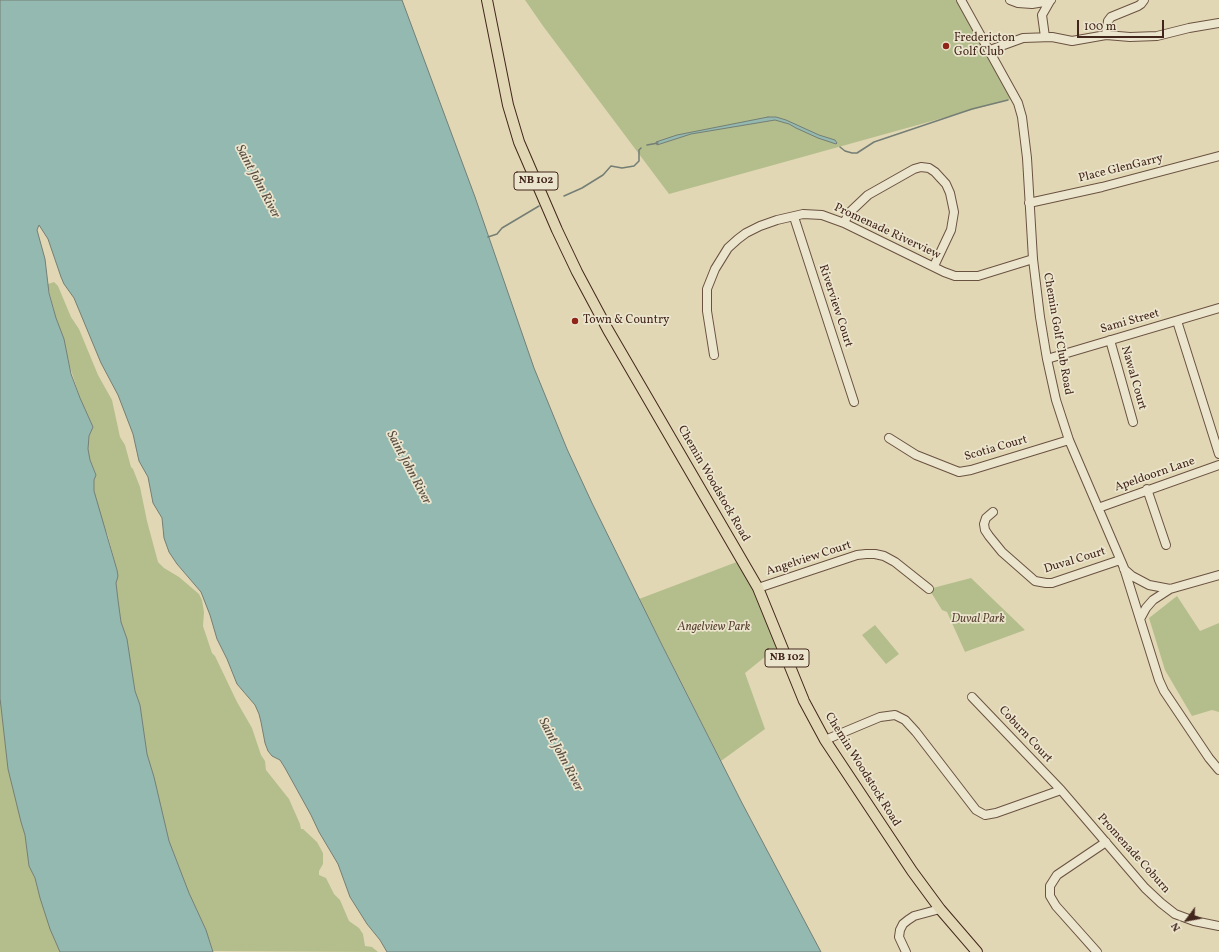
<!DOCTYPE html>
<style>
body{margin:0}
#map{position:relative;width:1219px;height:952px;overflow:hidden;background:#e1d7b4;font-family:Vollkorn,serif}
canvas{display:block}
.north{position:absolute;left:1167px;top:900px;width:40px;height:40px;-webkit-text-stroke:3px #ece5ce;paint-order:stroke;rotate:238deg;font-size:11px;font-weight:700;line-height:16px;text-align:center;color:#43261b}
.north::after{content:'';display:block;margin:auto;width:14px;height:18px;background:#43261b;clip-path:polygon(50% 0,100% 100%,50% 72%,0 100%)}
.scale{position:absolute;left:1077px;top:20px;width:87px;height:18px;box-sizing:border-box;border:2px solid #43261b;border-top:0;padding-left:5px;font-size:12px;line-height:14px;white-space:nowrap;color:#43261b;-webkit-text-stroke:3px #ece5ce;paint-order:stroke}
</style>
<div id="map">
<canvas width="1219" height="952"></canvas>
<div class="north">N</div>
<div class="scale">100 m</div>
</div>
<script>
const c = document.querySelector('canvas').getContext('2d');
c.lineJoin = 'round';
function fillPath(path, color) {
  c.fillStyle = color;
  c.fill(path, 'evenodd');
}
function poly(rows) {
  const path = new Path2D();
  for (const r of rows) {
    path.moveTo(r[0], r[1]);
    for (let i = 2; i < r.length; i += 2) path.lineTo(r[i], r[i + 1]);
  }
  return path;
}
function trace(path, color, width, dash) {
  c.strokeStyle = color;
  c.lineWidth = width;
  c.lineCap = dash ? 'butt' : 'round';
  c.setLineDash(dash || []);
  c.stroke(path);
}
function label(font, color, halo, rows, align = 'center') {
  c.font = font + ' Vollkorn,serif';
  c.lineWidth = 3.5;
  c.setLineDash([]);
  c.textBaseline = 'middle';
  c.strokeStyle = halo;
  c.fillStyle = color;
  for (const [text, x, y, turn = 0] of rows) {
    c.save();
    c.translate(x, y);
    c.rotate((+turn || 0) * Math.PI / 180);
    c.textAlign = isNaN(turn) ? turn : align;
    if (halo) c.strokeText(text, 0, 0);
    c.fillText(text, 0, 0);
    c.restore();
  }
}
fillPath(poly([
 [525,0,961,0,1015,98,669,194,543,26],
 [54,282,58,286,71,317,79,329,98,375,112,400,120,437,125,445,131,467,133,469,140,487,147,521,158,562,164,568,179,577,199,594,202,600,204,612,203,626,212,653,215,656,237,702,252,728,261,755,265,761,266,770,289,799,300,824,301,829,303,829,317,842,323,853,323,864,319,871,319,875,326,878,334,894,340,900,349,921,359,928,363,934,365,946,372,947,378,952,213,951,206,930,189,893,169,841,152,770,147,754,140,705,135,691,127,639,121,622,118,600,116,583,117,576,117,570,108,536,102,521,95,496,93,485,95,476,96,474,90,460,88,449,89,436,93,427,80,398,70,367,64,339,56,318,48,287,48,284],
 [742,560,781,644,745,673,765,729,721,761,639,599],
 [971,578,1025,630,965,652,947,612,942,610,929,589],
 [1177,596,1200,631,1219,623,1219,712,1212,710,1192,716,1165,670,1149,618],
 [875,625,899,654,886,664,862,635],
 [0,698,8,769,21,822,25,835,29,866,35,878,40,898,50,929,60,952,0,952]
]), '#b4be8c');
const water = poly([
 [0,0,402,0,475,197,534,368,567,449,592,503,661,643,742,803,821,952,387,952,380,940,367,924,350,897,338,864,319,832,311,815,285,768,280,760,272,756,268,751,265,743,261,722,259,714,255,705,237,684,227,659,217,639,210,615,201,592,177,564,169,552,164,538,162,518,153,503,148,477,139,461,133,434,118,395,101,363,74,298,64,284,61,277,48,239,39,225,37,230,45,259,49,293,56,318,64,339,71,374,80,398,93,427,89,436,88,449,90,460,96,475,94,480,94,491,117,570,118,576,116,583,118,600,121,622,127,639,135,691,140,705,147,754,154,777,169,841,189,893,206,930,213,952,60,952,50,929,40,898,35,878,29,866,25,835,21,822,8,769,0,698,0,0],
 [768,117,776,117,786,120,819,135,835,140,837,143,836,144,818,138,796,128,789,124,775,120,691,134,657,145,656,142,677,135,768,117]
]);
fillPath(water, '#94b9b1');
trace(water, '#747e75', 1);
trace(poly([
 [647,145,658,143],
 [840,147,845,151,852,153,857,153,874,142,972,109,1008,100],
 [564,196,582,188,603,175,611,166,622,168,634,166,639,161,639,150,641,148],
 [488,237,497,234,502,228,539,206]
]), '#747e75', 1.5);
const minor = poly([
 [961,0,1018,103,1022,117,1027,158,1033,259,1040,317,1047,359,1056,400,1069,440,1124,568,1159,680,1164,691,1209,758,1219,770],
 [1010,0,1018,3,1032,4,1050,1,1051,0],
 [1106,35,1108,21,1111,17,1138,6,1141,4,1144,0],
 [1045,37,1042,15,1050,1],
 [990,50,1023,38,1052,37,1072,41,1106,35,1130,37,1157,36,1189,28,1219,23],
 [1029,203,1102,187,1219,156],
 [794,217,854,402],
 [844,223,849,213,868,195,914,169,921,167,929,168,935,172,946,184,950,193,954,212,951,230,934,266],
 [1177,321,1219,454],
 [1110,340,1133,422],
 [714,355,707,311,707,289,715,269,728,248,738,239,746,233,760,226,777,220,803,214,822,215,844,223,944,272,955,276,978,276,1033,259],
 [1047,359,1219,308],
 [889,438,916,455,959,472,971,470,1069,440],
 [1147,489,1166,545],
 [1098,508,1219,465],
 [993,512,986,518,984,524,985,530,989,536,1002,552,1035,581,1046,583,1052,583,1120,560],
 [1124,569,1132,576,1149,585,1170,589,1219,575],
 [758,588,857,555,866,554,875,554,884,556,895,562,929,589],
 [1140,619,1146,608,1153,600,1170,589],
 [972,697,1061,790,1145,888,1161,903,1175,914,1194,921,1219,926],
 [825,740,880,717,895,715,905,720,916,732,976,810,985,815,996,813,1061,790],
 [906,952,899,937,900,930,903,924,908,920,914,916,940,909],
 [1097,952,1056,906,1050,896,1050,886,1057,875,1106,842]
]);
const major = poly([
 [487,0,508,105,519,142,557,230,577,272,608,330,758,588,804,701,825,740,912,871,940,909,977,952]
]);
trace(minor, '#6a5241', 10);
trace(major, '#43261b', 12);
trace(minor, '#ece5ce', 8);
trace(major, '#e1d7b4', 10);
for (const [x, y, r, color] of [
 [946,46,4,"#8f2418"],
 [575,321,4,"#8f2418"]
]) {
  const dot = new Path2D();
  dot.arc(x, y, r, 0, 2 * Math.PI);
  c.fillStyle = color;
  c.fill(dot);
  trace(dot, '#ece5ce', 1.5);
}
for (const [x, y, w] of [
 [536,181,44],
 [787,658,44]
]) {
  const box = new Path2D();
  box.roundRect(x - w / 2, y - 9, w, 18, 3);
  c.fillStyle = '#ece5ce';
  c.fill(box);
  trace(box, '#43261b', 1);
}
label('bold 11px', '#43261b', null, [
 ["NB 102",536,181],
 ["NB 102",787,658]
]);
label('12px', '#43261b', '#ece5ce', [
 ["Fredericton",954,39],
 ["Golf Club",954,53],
 ["Town & Country",583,321]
], 'left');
label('12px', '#43261b', '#ece5ce', [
 ["Place GlenGarry",1121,169,-14],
 ["Promenade Riverview",887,232,25],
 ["Riverview Court",835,306,72],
 ["Sami Street",1130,322,-16],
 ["Chemin Golf Club Road",1057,334,80],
 ["Nawal Court",1133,378,74],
 ["Scotia Court",996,449,-16],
 ["Apeldoorn Lane",1155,475,-19],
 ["Chemin Woodstock Road",713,484,60],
 ["Angelview Court",809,559,-18],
 ["Duval Court",1075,561,-17],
 ["Coburn Court",1025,735,47],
 ["Chemin Woodstock Road",862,770,58],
 ["Promenade Coburn",1133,854,48]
]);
label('italic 12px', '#5a4432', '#ece5ce', [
 ["Duval Park",978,620],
 ["Angelview Park",714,628]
]);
label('italic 13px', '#574b40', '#ece5ce', [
 ["Saint John River",257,182,62],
 ["Saint John River",408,468,62],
 ["Saint John River",560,755,62]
]);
</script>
